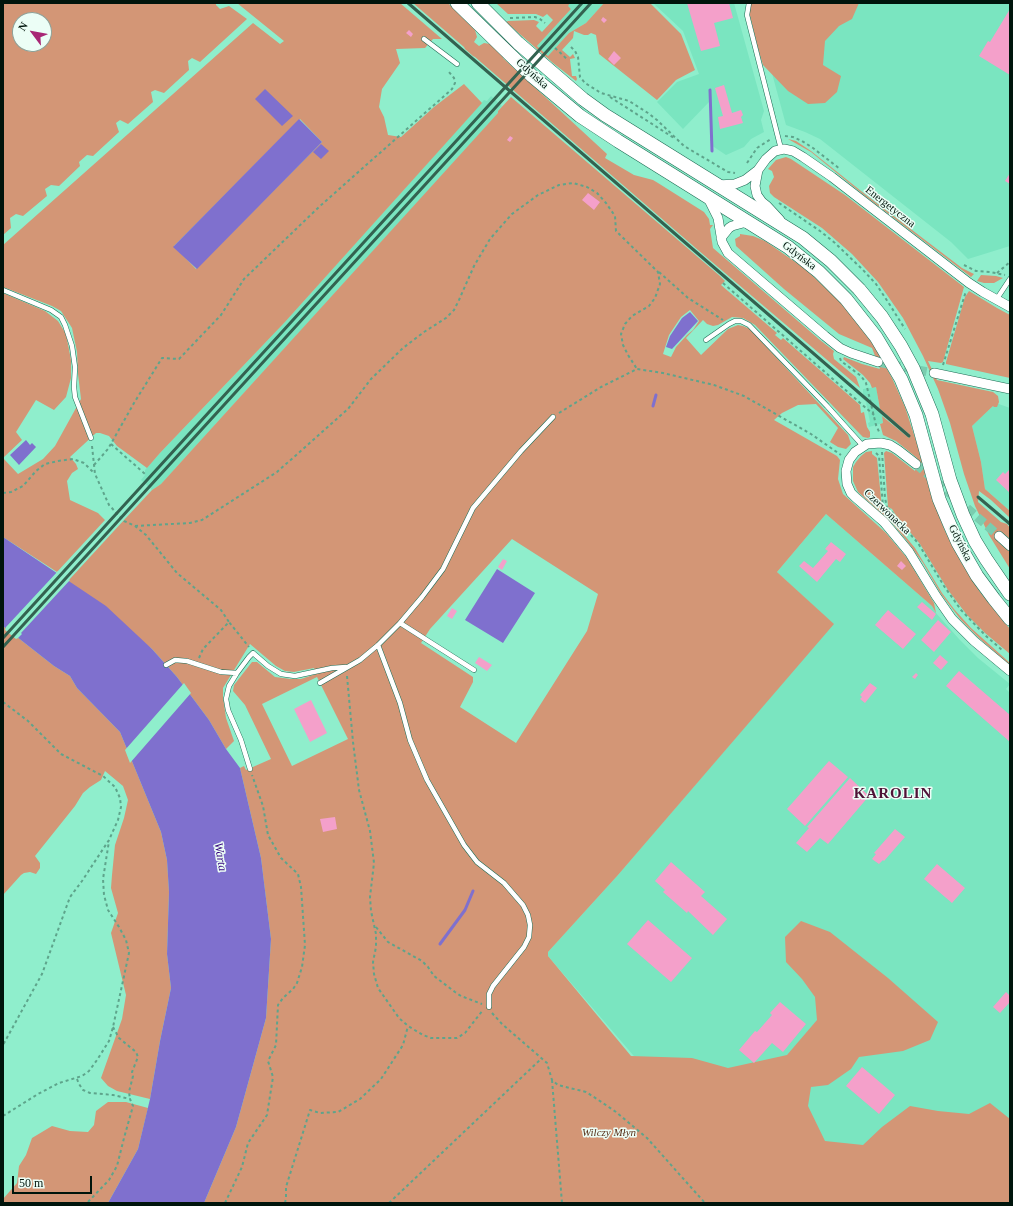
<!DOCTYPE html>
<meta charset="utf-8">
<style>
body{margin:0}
#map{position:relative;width:1013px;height:1206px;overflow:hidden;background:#8feecc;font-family:Georgia,serif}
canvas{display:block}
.frame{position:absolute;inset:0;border:4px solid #00150c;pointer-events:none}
.north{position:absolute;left:12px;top:12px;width:40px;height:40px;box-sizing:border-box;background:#ecfef6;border:1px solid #8ea198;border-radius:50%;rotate:302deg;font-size:11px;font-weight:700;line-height:16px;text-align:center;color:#00150c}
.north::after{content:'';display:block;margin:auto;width:14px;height:18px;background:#a82775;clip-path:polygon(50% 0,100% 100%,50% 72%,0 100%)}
.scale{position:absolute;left:12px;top:1176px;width:80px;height:18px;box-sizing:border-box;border:2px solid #00150c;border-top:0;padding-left:5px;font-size:12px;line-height:14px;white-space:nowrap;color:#00150c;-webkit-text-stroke:3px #ecfef6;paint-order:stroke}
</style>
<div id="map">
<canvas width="1013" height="1206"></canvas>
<div class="frame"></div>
<div class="north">N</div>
<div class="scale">50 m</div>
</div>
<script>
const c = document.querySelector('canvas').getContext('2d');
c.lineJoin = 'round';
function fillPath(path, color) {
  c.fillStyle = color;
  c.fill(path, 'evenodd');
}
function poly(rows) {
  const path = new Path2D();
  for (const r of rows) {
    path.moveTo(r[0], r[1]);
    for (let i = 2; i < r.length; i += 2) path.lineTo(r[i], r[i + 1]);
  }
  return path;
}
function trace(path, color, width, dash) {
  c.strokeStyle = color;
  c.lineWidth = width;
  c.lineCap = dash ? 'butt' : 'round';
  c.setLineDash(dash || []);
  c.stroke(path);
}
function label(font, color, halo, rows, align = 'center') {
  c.font = font + ' Georgia,serif';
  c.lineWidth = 3;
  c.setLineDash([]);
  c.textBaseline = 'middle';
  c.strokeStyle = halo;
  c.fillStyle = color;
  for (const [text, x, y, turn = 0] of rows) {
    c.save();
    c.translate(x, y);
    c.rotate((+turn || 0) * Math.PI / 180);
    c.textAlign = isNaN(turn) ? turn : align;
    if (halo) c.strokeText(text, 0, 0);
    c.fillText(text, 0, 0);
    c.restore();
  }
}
fillPath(poly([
 [570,3,604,3,586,23,569,33,548,56,537,46,571,9,567,6],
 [653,3,734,3,764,111,761,120,764,132,751,139,744,147,726,155,711,145,709,102,683,129,657,102,677,82,699,74,683,31],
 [753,3,1010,3,1010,246,968,259,951,242,820,139,805,132,786,125],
 [491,96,502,106,498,110,499,113,161,484,152,490,141,480,145,475,145,470,160,453,285,322,484,100,487,101],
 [876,387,880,409,888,415,885,418,882,416,883,423,869,427,868,423,870,422,866,402,856,393,858,391,863,395,863,389],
 [996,403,1010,408,1010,511,985,489,981,462,972,426],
 [826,514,932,606,936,613,959,639,978,658,1010,684,1006,689,1010,693,1010,1195,988,1203,706,1140,548,956,548,952,618,875,833,624,777,572]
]), '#7ae5c0');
fillPath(poly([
 [3,3,216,3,216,5,220,9,229,6,247,19,200,62,192,58,188,61,189,70,164,93,155,90,151,92,153,102,128,124,120,120,116,123,119,132,93,156,87,155,79,162,80,166,59,186,51,185,45,189,47,196,23,216,16,214,10,218,11,228,3,235],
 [20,20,44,20,44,44,20,44],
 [237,3,400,3,442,39,433,39,425,48,396,49,400,63,382,89,379,107,384,117,388,135,401,137,434,107,464,84,482,103,285,322,160,453,147,468,117,446,109,436,100,433,96,433,70,457,76,464,78,469,72,473,67,481,70,500,98,513,105,520,57,572,3,537,3,458,18,474,43,459,55,446,81,399,78,374,77,352,72,328,61,311,52,306,3,287,3,245,253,23,280,44,284,41],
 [300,119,322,142,196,269,174,246],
 [413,3,448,3,475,30,477,37,474,42,479,46,484,43,490,44,504,57,503,58,607,154,605,158,634,175,653,180,658,183,704,212,709,219,710,225,713,225,710,229,713,248,820,340,834,351,833,354,834,359,856,377,860,388,698,250,475,57,473,56,465,49,464,47],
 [496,3,570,3,568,6,571,9,537,46,548,56,569,33,586,23,604,3,650,3,681,34,695,70,676,80,657,100,599,54,596,35,591,33,588,35,584,35,574,31,573,38,562,50,570,57,573,54,575,58,570,59,572,76,576,76,577,79,576,81,553,63,506,22,508,21,534,20,539,22,536,26,542,32,553,20,547,14,543,17,536,14,508,14],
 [747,3,859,3,852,19,839,26,825,41,823,65,841,76,837,92,825,103,808,104,788,91,763,65,757,45],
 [511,97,720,276,725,281,721,285,777,333,775,335,781,340,783,338,860,405,861,413,864,412,867,427,870,432,870,437,868,438,863,437,858,432,755,325,743,318,732,317,718,325,713,326,707,324,703,320,686,338,701,355,728,329,738,325,743,326,750,329,848,435,851,444,846,449,838,447,830,442,838,428,816,404,798,405,782,413,774,420,837,456,840,460,838,479,843,494,886,533,907,558,934,603,936,613,932,606,826,514,777,572,834,624,618,875,548,952,548,956,631,1056,692,1058,728,1068,787,1055,817,1020,815,997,802,979,786,962,785,937,801,921,830,932,888,978,938,1022,930,1040,903,1051,859,1057,851,1069,828,1085,811,1087,808,1106,825,1141,863,1145,882,1127,910,1106,938,1111,969,1114,990,1103,1010,1119,1010,1203,204,1203,236,1127,266,1018,271,939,261,858,240,768,244,766,246,770,271,759,245,705,233,691,234,685,252,662,257,662,275,677,291,679,301,679,316,674,314,668,294,672,285,671,276,666,250,644,223,688,223,697,226,718,234,741,226,749,209,720,177,677,152,649,68,581,124,520,152,490,161,484,498,113,498,111],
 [690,310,699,321,693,330,687,335,676,347,671,357,663,354,669,335,681,317],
 [512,539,598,594,587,631,516,743,460,707,473,682,473,677,421,643,430,629],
 [317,677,348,739,292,766,262,704],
 [788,139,796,141,811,151,866,195,962,268,974,274,971,277,865,196,811,152],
 [786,157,791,159,845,195,964,287,943,362,941,363,928,361,937,380,993,392,998,396,999,402,997,407,994,407,993,406,972,426,981,462,985,489,1010,511,1010,518,991,500,979,491,978,502,1001,522,1007,524,1010,528,1010,539,1000,531,998,542,1010,552,1010,569,989,535,975,506,964,474,950,423,938,389,923,356,903,318,878,282,852,254,822,228,774,197,770,193,769,186,774,177,772,171,768,169,776,160],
 [740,234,753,236,765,241,804,268,816,279,841,303,863,330,874,346,892,378,905,407,918,447,931,495,945,531,961,562,980,592,1010,629,1010,654,985,633,967,615,948,590,920,544,895,514,892,509,888,507,884,453,886,451,892,453,915,471,917,458,896,441,883,435,880,424,883,423,882,416,909,438,909,434,880,409,876,387,872,388,870,383,863,375,843,359,844,357,862,364,880,369,872,348,839,334,784,289,736,246,735,239,740,236],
 [981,275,996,276,1003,278,994,283,984,283,977,281],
 [969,291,997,308,1010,315,1010,378,946,364,946,362,965,297],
 [3,293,45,311,58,321,66,334,71,360,71,378,66,397,54,410,36,400,16,432,22,440,3,458],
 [872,451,872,454,877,458,882,508,885,509,890,518,915,548,942,593,954,609,971,628,1010,663,1010,665,980,639,961,620,941,594,923,563,907,541,892,523,858,492,853,481,853,467,856,462,861,456,866,452],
 [3,626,54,666,70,676,77,688,120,732,161,832,167,860,169,892,167,954,171,988,160,1041,150,1099,117,1091,108,1086,101,1078,122,1019,126,995,111,933,118,913,111,888,112,875,115,845,124,818,128,800,123,786,105,771,101,780,90,787,83,793,75,806,35,856,40,863,40,868,36,874,30,872,24,873,21,875,3,895],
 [108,1102,126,1102,148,1108,138,1149,108,1203,3,1203,3,1199,17,1183,19,1166,26,1155,32,1138,52,1126,70,1131,88,1132,94,1125,96,1111]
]), '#d39676');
fillPath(poly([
 [265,89,293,116,282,126,255,99],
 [299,119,322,142,197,269,173,247],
 [321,144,329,151,321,159,313,152],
 [690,312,698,321,672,349,666,347,670,336,682,318],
 [26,440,30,445,32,443,36,447,19,465,10,455],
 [3,537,106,606,152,649,177,677,209,720,226,749,240,768,261,858,271,939,266,1018,236,1127,204,1203,108,1203,138,1149,150,1099,160,1041,171,988,167,954,169,892,167,860,161,832,120,732,77,688,70,676,54,666,3,626],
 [497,569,535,593,503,643,465,620]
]), '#7f70ce');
fillPath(poly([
 [58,571,70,580,21,633,22,634,18,638,16,639,5,630,6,627],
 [184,683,191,693,130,763,125,750]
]), '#8feecc');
trace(poly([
 [710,90,712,151],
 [653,406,656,395],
 [440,944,465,910,473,891]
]), '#7f70ce', 3);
fillPath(poly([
 [687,3,729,3,733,18,714,23,720,46,701,51],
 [1010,9,1010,75,979,56,988,41,990,42],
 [603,17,607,20,604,23,601,20],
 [409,30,413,34,411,37,406,33],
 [614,51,621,58,614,65,608,59],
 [724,85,732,113,741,110,743,115,741,117,743,123,720,129,718,117,723,116,715,88],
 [510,136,513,138,510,142,507,140],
 [1010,173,1010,184,1005,181],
 [588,193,600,202,594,210,582,200],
 [1010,469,1010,493,996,480,1003,472,1005,474],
 [831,542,846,554,840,562,836,559,817,582,799,566,804,561,813,568,828,551,825,549],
 [503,559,507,561,502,570,498,567],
 [901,561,906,566,902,570,897,566],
 [922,602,936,614,932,620,917,607],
 [452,608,457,611,452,619,447,616],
 [888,610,916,634,903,649,875,625],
 [938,620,951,632,934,652,921,640],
 [940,655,948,662,941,670,933,663],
 [479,657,492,665,487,671,475,663],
 [959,671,1010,715,1010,742,946,686],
 [916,673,918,675,915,679,912,677],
 [870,683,877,688,865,703,860,699,862,697,860,695],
 [311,700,327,733,310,742,294,709],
 [829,761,848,777,805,826,787,809],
 [850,778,869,796,828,844,820,838,807,852,796,843,809,828,807,827],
 [335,817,337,829,323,832,320,819],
 [895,829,905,837,884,861,883,860,879,864,872,859,876,854,874,853],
 [671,862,705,892,701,896,727,919,713,935,688,911,687,913,663,892,665,890,655,881],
 [937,864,965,888,952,903,924,879],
 [648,920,692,958,671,982,627,944],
 [1006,992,1010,996,1010,1002,1000,1013,993,1007],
 [780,1002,806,1024,783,1052,772,1043,754,1063,739,1050,755,1031,757,1032,772,1015,770,1013],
 [862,1067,895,1095,879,1114,846,1086]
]), '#f4a0ca');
trace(poly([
 [878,362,934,373],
 [916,464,999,536]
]), '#7acdaf', 9, [9, 4.5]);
const lane = poly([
 [749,3,747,15,781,149],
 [424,39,457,64],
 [3,290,51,310,61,317,65,325,72,346,75,367,74,387,75,397,91,438],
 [996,300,1010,279],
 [706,340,729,324,735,321,741,321,749,325,827,406,863,446],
 [378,645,400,703,410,740,427,780,464,845,477,862,504,883,523,905,528,915,530,925,529,937,524,947,493,986,489,994,489,1007],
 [166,665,175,660,187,661,221,672,237,673],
 [474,670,400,623,422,597,443,569,473,508,521,451,553,417],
 [320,683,360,660,378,645,400,623],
 [250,769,241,740,228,710,226,699,229,686,237,673,249,657,253,653,268,666,281,674,295,676,332,668,346,667]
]);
const street = poly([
 [758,170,755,186,757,195,762,202,767,206,780,220],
 [718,185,735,184,745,180,758,170,766,159,775,151,784,149,793,151,803,157,832,177,969,283,983,292,1010,307],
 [708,198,718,218,722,242,728,253,825,336,840,348,851,353,878,362],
 [721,238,729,228,732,226,743,223,749,223],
 [934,373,1010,389],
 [916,464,898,450,890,445,881,443,867,444,855,452,849,460,846,471,847,484,851,493,855,497,884,522,909,552,936,596,952,619,974,641,1010,671],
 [999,536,1010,546]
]);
const secondary = poly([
 [457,3,532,76,580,116,618,141,788,247,819,272,846,299,876,337,901,379,916,415,939,499,950,525,958,543,977,576,994,599,1010,619],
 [478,3,518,43,583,99,605,115,803,238,831,261,859,289,882,317,901,346,913,368,932,414,950,480,963,515,975,541,986,559,1010,594]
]);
trace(lane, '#1e6b54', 5.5);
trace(street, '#1e6b54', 10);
trace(secondary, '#1e6b54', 14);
trace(poly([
 [510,18,535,17,540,19,545,23],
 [571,47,575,51,578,57,580,77,585,83,601,93,629,101,648,113,657,120,684,146,728,172,735,173],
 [555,48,568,60],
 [610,97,674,138],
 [785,136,793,137,802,141,813,148,840,169],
 [747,163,757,148,771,139],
 [779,203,820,231,835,243,863,270,876,284,888,302,905,329],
 [964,265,976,271,990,272,1005,275],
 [659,272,688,298,723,320],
 [997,273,1010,262],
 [723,283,874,415],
 [840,358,841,361,861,376,866,383,876,425,880,434],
 [943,365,966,291],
 [559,413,601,387,637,369,663,373,714,385,744,396,811,434,841,455],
 [111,444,145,474],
 [92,446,95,474,109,505,124,521,135,526,146,535,177,573,221,610,229,622],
 [882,452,885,498,888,512],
 [876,453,879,456,883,507,891,510,895,517,918,543,944,586,961,610,985,635,1003,651],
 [94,465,108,449,134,403,162,358,179,359,221,315,244,279,320,206,452,89,455,83,454,78,449,72],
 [3,493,11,492,23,486,36,471,45,464,58,461,73,459,84,463,94,473],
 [135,526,190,523,202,520,277,472,348,409,371,379,403,348,424,332,446,318,454,310,459,300,474,266,490,239,512,214,538,195,559,185,573,183,587,187,597,193,606,203,615,216,616,231,658,272,660,284,655,298,649,306,632,316,625,324,621,334,623,345,628,355,637,369],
 [199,658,203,649,229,622,249,647],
 [347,676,353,742,359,790,370,831,374,863,370,897,371,911,376,934,376,947,373,962,374,974,378,988,399,1018,408,1026,423,1035,431,1038,457,1038,465,1033,483,1010],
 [3,702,28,721,61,754,103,776,115,787,120,798,121,807,118,820,109,840,82,881,70,897,42,974,3,1045],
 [376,927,388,942,422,961,428,967,434,976,455,992,461,996,482,1004],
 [492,1013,502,1024,547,1063,552,1080,558,1085,586,1092,597,1099,616,1112,647,1138,705,1203],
 [113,1027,119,1038,136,1052,138,1057,132,1072,133,1076,129,1092,130,1099],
 [77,1079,79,1084,83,1090,90,1093,113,1095,130,1099,133,1106,124,1138,117,1166,109,1180,87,1203],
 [552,1080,562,1203],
 [3,1116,38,1094,59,1083,82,1076,89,1071,97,1060,109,1041,113,1027,129,953,126,940,119,927,108,910,104,895,103,879,109,841],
 [225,1203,242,1167,248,1143,267,1115,273,1077,268,1061,276,1045,278,1005,283,998,293,989,297,983,302,967,305,945,301,887,298,874,281,858,268,835,263,806,252,775],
 [285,1203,286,1198,286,1187,310,1110,320,1113,338,1112,360,1099,381,1079,403,1045,408,1026],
 [389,1203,542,1058]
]), '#5ea48b', 2, [3, 3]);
trace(lane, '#fff', 4.5);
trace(street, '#fff', 9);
trace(secondary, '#fff', 13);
trace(poly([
 [408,3,909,436],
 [978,497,1010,524],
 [3,638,582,3],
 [3,647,591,3]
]), '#336250', 3);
label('11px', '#00150c', '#ecfef6', [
 ["Gdyńska",532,74,42],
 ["Energetyczna",890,207,38],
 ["Gdyńska",799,256,37],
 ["Czerwonacka",887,512,44],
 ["Gdyńska",960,543,63]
]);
label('italic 11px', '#59311a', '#ecfef6', [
 ["Wilczy Młyn",609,1133]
]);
label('italic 12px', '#33037c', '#ecfef6', [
 ["Warta",220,857,80]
]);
c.letterSpacing = '1px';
label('bold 15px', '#4f1236', '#ecfef6', [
 ["KAROLIN",893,794]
]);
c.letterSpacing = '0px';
</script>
